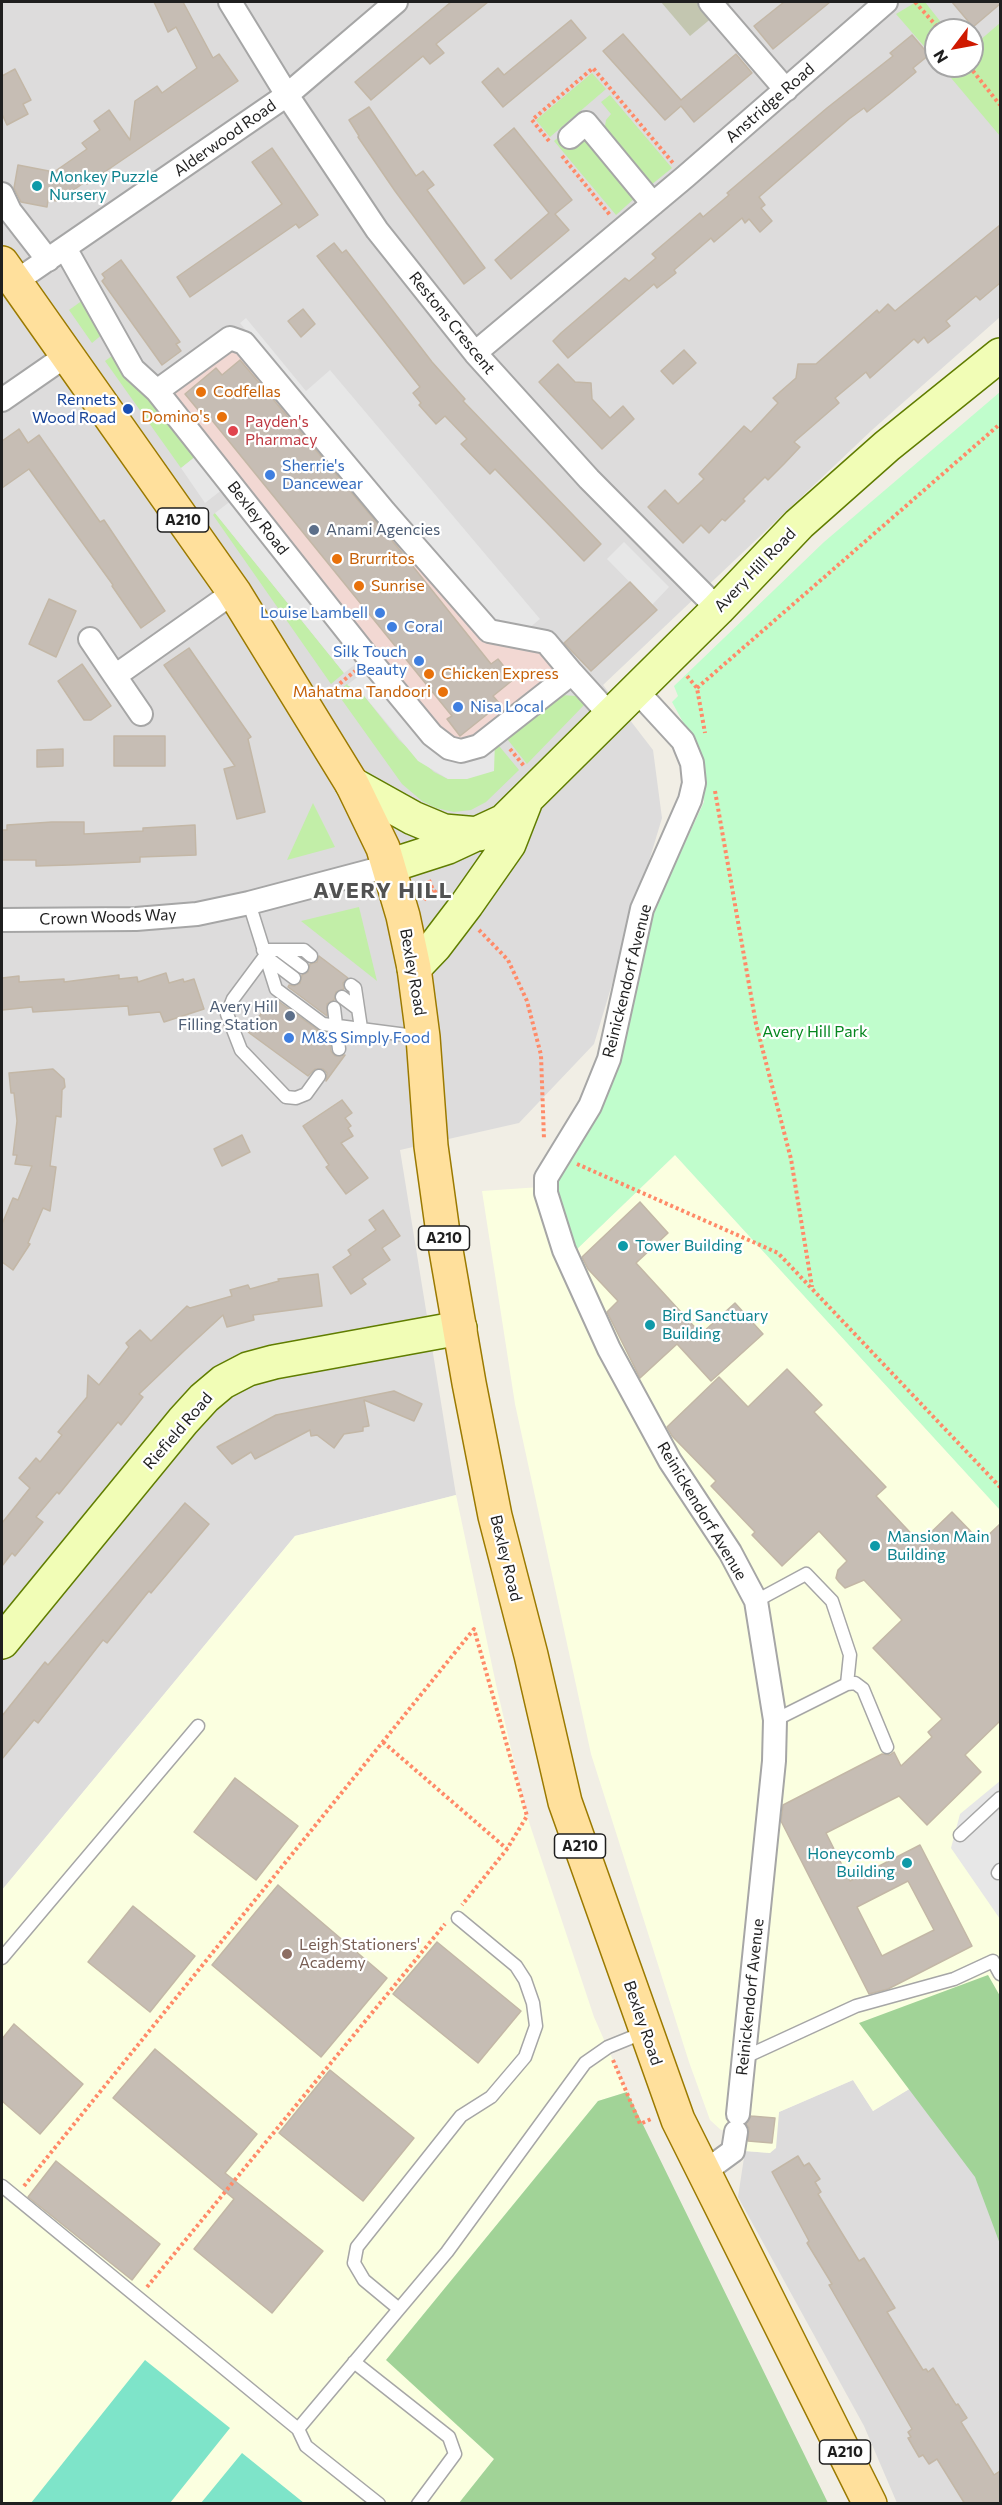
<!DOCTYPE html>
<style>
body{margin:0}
#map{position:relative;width:1002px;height:2505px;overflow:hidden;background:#f1eee5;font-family:Commissioner,sans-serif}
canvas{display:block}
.frame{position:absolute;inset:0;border:3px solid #1f1f1f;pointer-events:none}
.north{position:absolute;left:924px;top:18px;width:60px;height:60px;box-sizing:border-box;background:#fff;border:2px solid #a5a5a5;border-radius:50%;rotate:238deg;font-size:16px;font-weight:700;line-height:24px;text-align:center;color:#1f1f1f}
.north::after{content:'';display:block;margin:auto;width:21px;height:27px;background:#cf1900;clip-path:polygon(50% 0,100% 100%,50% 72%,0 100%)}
</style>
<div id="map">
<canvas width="1002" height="2505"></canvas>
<div class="frame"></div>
<div class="north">N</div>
</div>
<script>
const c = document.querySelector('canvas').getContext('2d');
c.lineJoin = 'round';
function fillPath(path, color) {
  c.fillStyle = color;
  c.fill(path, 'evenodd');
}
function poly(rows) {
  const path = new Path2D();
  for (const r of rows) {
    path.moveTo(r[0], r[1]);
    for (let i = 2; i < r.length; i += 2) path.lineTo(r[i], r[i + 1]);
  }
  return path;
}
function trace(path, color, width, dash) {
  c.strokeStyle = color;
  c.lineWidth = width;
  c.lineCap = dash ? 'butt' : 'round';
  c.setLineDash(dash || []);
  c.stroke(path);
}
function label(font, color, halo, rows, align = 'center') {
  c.font = font + ' Commissioner,sans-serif';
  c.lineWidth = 4.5;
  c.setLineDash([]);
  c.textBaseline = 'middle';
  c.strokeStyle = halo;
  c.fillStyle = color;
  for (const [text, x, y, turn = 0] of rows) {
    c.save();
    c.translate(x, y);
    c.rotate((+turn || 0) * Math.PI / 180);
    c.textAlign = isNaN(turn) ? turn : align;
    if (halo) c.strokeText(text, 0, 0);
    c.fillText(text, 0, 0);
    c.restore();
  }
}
fillPath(poly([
 [2,2,1000,2,1000,317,872,430,603,685,653,750,662,818,594,1044,519,1123,400,1150,456,1495,295,1536,2,1890],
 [936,30,972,30,972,66,936,66],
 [936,2072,1000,2182,1000,2503,897,2503,864,2426,738,2197,745,2151,770,2153,779,2112,853,2080,873,2111]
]), '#dddcdc');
fillPath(poly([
 [245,330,485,634,546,642,572,673,496,732,449,748,157,391]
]), '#f2d8d3');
fillPath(poly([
 [675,1155,1000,1510,1000,2182,936,2073,873,2111,853,2080,779,2112,776,2148,770,2153,745,2151,747,2133,721,2130,710,2120,689,2062,591,1754,515,1404,482,1191,555,1186,576,1250],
 [456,1495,497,1689,527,1816,594,2017,627,2092,598,2101,387,2359,494,2459,459,2503,2,2504,2,1890,295,1536]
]), '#fbffe0');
fillPath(poly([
 [661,2,731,2,690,36]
]), '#c3c6b0');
fillPath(poly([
 [916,2,925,2,947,30,936,30,936,60,896,14],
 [1000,23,1000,136,941,66,972,66,972,47],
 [592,73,606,89,550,137,536,120],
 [610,95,672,168,651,185,604,132,606,120,611,114,601,102],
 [562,134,580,140,587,140,636,197,616,215,554,141],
 [83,300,104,333,92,343,69,310],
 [116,353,196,456,181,468,105,361],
 [215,513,344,673,331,684,213,515],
 [347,684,361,692,399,740,434,772,448,779,467,779,495,741,519,770,486,802,471,810,454,812,436,808,422,801,402,784,337,693],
 [562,695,576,696,585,704,527,764,504,735,551,698],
 [313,803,335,847,287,860],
 [359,907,377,981,301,921]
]), '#c2eea8');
fillPath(poly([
 [988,1975,1000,1996,1000,2244,975,2177,859,2023],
 [627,2092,828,2503,459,2503,494,2459,386,2360,598,2101]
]), '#a1d397');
fillPath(poly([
 [1000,392,1000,1510,675,1155,575,1251,555,1186,650,918,704,802,696,746,672,702,678,696,674,686,824,542]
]), '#c0fdcc');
fillPath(poly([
 [145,2360,230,2428,170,2503,31,2503],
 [242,2453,304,2503,201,2503]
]), '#7ee4c9');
fillPath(poly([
 [246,318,306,391,330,370,540,619,528,629,494,626,387,508,240,323],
 [196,456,223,489,205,503,181,468],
 [232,500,361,660,344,673,215,513],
 [624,542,669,587,652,605,607,559],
 [368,669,425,740,495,741,494,771,467,779,448,779,418,761,361,692,347,685],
 [1000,1781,1000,1919,951,1848,960,1814]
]), '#e7e7e7');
const building = poly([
 [154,2,183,2,213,58,219,54,238,81,87,184,85,182,58,201,48,200,47,207,21,202,14,188,18,165,54,172,87,149,82,143,100,130,94,121,109,110,130,140,135,101,157,86,162,93,197,68,176,27,168,32,154,2],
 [451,2,488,2,436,44,444,53,430,64,423,56,371,100,355,82,451,2],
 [784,2,830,2,773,49,754,26,784,2],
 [952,2,1000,2,1000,4,973,27,952,2],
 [571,20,586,38,503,107,482,82,498,68,504,75,571,20],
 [623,34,681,100,736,54,752,73,694,122,681,106,665,120,603,51,623,34],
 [912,35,929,55,913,68,916,72,892,92,867,112,864,108,849,119,759,197,765,205,761,208,772,221,760,232,749,219,745,223,742,218,714,242,711,238,674,270,676,273,657,288,654,284,568,358,553,341,561,333,625,278,629,281,656,258,652,254,700,213,703,217,729,195,727,193,827,108,893,56,890,53,912,35],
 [15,69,31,100,23,104,28,114,7,125,2,114,2,76,15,69],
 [369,107,416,176,423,171,434,185,427,190,485,268,464,284,395,191,358,137,359,136,349,120,369,107],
 [514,128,572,200,555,214,569,230,511,279,495,260,549,213,494,145,514,128],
 [272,148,318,215,299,228,296,224,190,297,177,277,282,204,252,162,272,148],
 [1000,225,1000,283,980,300,976,296,946,321,950,326,928,343,924,337,918,343,914,339,870,378,866,372,859,378,835,398,839,403,794,442,800,447,784,464,768,480,765,477,743,499,745,501,725,521,722,519,709,533,701,525,683,543,648,507,665,490,678,504,704,479,699,474,744,426,751,432,778,403,773,398,796,378,798,364,816,364,877,310,879,313,888,304,895,311,1000,225],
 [334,243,342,253,346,250,432,362,465,399,463,401,601,544,584,561,495,469,490,474,461,444,467,439,445,416,436,424,419,405,421,403,413,393,420,387,317,256,334,243],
 [121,260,180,342,176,344,181,351,162,365,102,281,105,278,102,274,121,260],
 [303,309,315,324,301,337,288,321,303,309],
 [684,350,696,363,673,384,661,371,684,350],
 [240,360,399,549,491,664,498,659,514,679,493,696,500,704,460,736,447,719,452,716,202,408,199,411,185,394,216,368,222,375,240,360],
 [558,364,575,382,591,383,592,399,610,418,623,406,634,419,602,449,539,382,558,364],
 [19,429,28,443,39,435,100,522,104,520,165,611,141,628,112,586,113,585,29,469,2,488,2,441,19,429],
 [630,582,657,610,591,671,564,643,630,582],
 [49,599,76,611,56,657,29,644,49,599],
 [189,648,251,737,248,739,265,812,237,819,224,769,235,766,164,665,189,648],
 [82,664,111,706,91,720,84,720,58,681,82,664],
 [114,736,165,736,165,766,114,766,114,736],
 [63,749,63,766,37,767,37,750,63,749],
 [52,822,84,822,84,834,143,831,143,828,195,825,196,855,140,857,140,862,70,865,36,866,36,860,2,860,2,830,7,830,7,825,52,822],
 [319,956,348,978,343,983,344,989,336,992,334,1000,327,1004,327,1016,288,987,289,985,294,986,300,983,302,975,308,972,310,964,317,962,319,956],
 [166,973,169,983,183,979,184,982,194,979,204,1009,164,1022,160,1012,129,1015,128,1006,33,1012,32,1007,2,1010,2,978,19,976,19,982,64,979,64,982,119,975,119,979,137,977,138,982,166,973],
 [271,1000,275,1004,278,1001,318,1030,316,1033,330,1043,331,1051,335,1056,345,1055,326,1081,327,1073,323,1069,315,1069,308,1076,248,1032,271,1000],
 [53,1069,64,1079,65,1087,62,1090,61,1117,56,1116,50,1166,56,1167,50,1211,43,1208,28,1243,30,1244,13,1270,2,1262,2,1224,13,1198,18,1200,32,1166,15,1164,17,1155,13,1155,17,1121,14,1093,11,1093,9,1073,53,1069],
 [342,1100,352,1113,345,1118,351,1126,348,1128,353,1136,341,1143,368,1178,346,1194,326,1167,329,1165,303,1126,342,1100],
 [242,1135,250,1152,222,1166,214,1149,242,1135],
 [640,1202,668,1233,636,1263,701,1334,735,1303,763,1334,711,1381,677,1344,640,1378,607,1312,618,1301,588,1269,582,1257,640,1202],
 [383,1210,400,1236,382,1248,390,1260,362,1279,366,1284,351,1294,333,1267,351,1255,348,1250,376,1230,369,1220,383,1210],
 [318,1274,322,1306,253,1315,254,1320,227,1327,223,1315,185,1350,139,1394,143,1397,121,1425,118,1422,59,1494,57,1492,36,1517,43,1522,15,1556,12,1553,2,1566,2,1523,30,1488,19,1478,36,1458,40,1462,62,1435,58,1432,87,1397,88,1375,99,1385,129,1347,126,1343,140,1330,151,1341,187,1306,190,1308,232,1296,230,1290,248,1285,250,1289,279,1281,278,1279,318,1274],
 [787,1369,822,1405,814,1412,886,1487,876,1496,920,1543,952,1512,981,1542,1000,1524,1000,1721,965,1755,981,1772,927,1825,899,1796,826,1833,850,1881,920,1845,972,1946,888,1989,869,1994,781,1821,783,1805,882,1754,890,1755,894,1752,901,1766,932,1737,928,1732,942,1719,873,1648,902,1620,864,1580,845,1588,839,1582,836,1578,838,1570,847,1561,819,1531,782,1566,752,1535,755,1532,711,1486,716,1481,672,1436,667,1427,719,1377,748,1407,787,1369],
 [908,1881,934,1930,882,1956,857,1907,908,1881],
 [394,1391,422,1404,414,1421,364,1400,369,1426,363,1427,363,1431,344,1434,334,1448,317,1435,311,1436,310,1430,255,1459,251,1452,232,1464,217,1447,276,1415,394,1391],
 [185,1503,209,1524,151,1593,149,1591,107,1643,103,1640,38,1723,34,1720,2,1759,2,1716,45,1662,48,1665,185,1503],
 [235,1778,298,1826,256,1880,194,1832,235,1778],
 [278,1885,387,1978,321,2057,212,1965,278,1885],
 [133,1906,195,1956,150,2012,88,1962,133,1906],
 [437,1942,521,2011,478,2063,393,1994,437,1942],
 [14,2024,83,2084,40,2134,2,2101,2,2039,14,2024],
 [155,2049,257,2134,225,2173,323,2251,272,2313,194,2249,234,2199,113,2098,155,2049],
 [330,2070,414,2138,363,2201,279,2133,330,2070],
 [751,2116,775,2118,772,2143,748,2141,749,2128,746,2124,751,2116],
 [798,2156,804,2166,809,2163,820,2179,815,2182,821,2192,818,2194,859,2261,864,2258,895,2308,887,2312,923,2370,926,2369,928,2372,933,2368,956,2405,958,2404,967,2418,961,2422,994,2475,1000,2471,1000,2504,965,2504,937,2459,929,2464,923,2455,919,2457,908,2438,911,2437,908,2432,912,2429,829,2285,832,2284,807,2243,809,2241,801,2226,772,2172,798,2156],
 [56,2161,160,2244,132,2280,28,2197,56,2161]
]);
fillPath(building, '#c6bdb4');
trace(building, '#c3b7a6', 1.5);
const lane = poly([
 [249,903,276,989,323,1024,422,1037],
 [263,950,304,950,311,956],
 [279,950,302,967],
 [294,978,265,956,233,999,227,1014,241,1050,286,1097,296,1098,306,1094,319,1076],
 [351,985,355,988,361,1028],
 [342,997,358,1009],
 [334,1008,339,1049],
 [756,1601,806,1574,832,1601,850,1655,847,1684],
 [775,1720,847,1684,855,1683,863,1689,887,1747],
 [960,1835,1000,1798],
 [998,1873,1000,1870],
 [2,1958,198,1726],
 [743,2058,856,2006,954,1979,993,1961,1000,1974],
 [2,2186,298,2429,447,2252,585,2063,608,2047,645,2032],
 [399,2309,364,2280,354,2263,357,2247,461,2116,491,2097,525,2057,536,2026,533,2003,525,1980,516,1966,458,1918],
 [354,2362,449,2437,455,2454,418,2504],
 [298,2429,306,2446,379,2504]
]);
const street = poly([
 [230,2,287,95,377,230,475,353,589,479,718,609],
 [710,2,786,90],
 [570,137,586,123,653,204],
 [2,194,10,211,48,260],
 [65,248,133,369,157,391,370,660,432,735,449,748,461,751,479,746,572,673,610,715],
 [15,282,287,95,396,2],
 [475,353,685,177,886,2],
 [157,391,230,338,244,343,385,512,489,631,546,642,572,673],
 [2,400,67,355],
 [90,639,115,676],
 [636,690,683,741,692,763,694,783,690,800,642,909,609,1059,590,1106,546,1178,546,1193,564,1250,609,1349,670,1461,730,1552,756,1601,775,1720,774,1761,738,2114],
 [141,714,115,676,234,592],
 [2,920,136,919,197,914,249,903,389,866],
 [703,2173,733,2151,736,2132]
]);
const secondary = poly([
 [352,784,413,818,444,831,479,834],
 [389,866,448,847,504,821,718,609,799,524,887,446,1000,355],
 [414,968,435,946,467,904,509,844,525,803],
 [2,1642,183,1421,204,1398,223,1382,248,1369,274,1362,460,1328]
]);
const primary = poly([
 [2,263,234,592,352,784,383,848,403,916,414,968,423,1037,431,1146,443,1233,469,1383,495,1516,531,1655,565,1802,678,2120,870,2504]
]);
trace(lane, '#a6a6a6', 15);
trace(street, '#a6a6a6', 26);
trace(secondary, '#607d00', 36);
trace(primary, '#9b7a00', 36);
trace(poly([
 [915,2,940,30],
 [969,66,1000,105],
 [549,141,532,120,593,68,673,163],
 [562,156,610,215],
 [687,676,697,688,705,733],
 [697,688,1000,424],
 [326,695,355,671],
 [510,749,524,766],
 [715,791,756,1024,791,1159,812,1287],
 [429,880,433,890,442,897],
 [424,900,433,890],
 [479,930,508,960,527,1001,541,1055,544,1139],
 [577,1164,778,1253,1000,1487],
 [383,1742,507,1849],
 [613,2060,640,2124,651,2119],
 [24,2186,474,1629,527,1816,507,1849,462,1905],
 [147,2287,445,1924]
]), '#ff8a68', 4, [3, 3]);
trace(lane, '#fff', 12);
trace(street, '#fff', 22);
trace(secondary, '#f1fdb6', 33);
trace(primary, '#ffe09c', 33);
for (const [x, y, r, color] of [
 [37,186,6,"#0f9aa8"],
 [201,392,6,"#e8710a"],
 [128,409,6,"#1a4fb4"],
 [222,417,6,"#e8710a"],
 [233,431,6,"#e0444e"],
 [270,475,6,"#3f7fe0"],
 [314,530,6,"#5c6f8a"],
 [337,559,6,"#e8710a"],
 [359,586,6,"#e8710a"],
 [380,613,6,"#3f7fe0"],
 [392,627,6,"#3f7fe0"],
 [419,661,6,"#3f7fe0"],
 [429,674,6,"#e8710a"],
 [443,692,6,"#e8710a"],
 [458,707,6,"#3f7fe0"],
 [290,1016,6,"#5c6f8a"],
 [289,1038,6,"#3f7fe0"],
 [623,1246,6,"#0f9aa8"],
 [650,1325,6,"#0f9aa8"],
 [875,1546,6,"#0f9aa8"],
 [907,1863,6,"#0f9aa8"],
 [287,1954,6,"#8d6e63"]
]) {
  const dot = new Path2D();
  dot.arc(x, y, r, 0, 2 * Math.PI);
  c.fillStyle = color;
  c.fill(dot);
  trace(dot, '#fff', 2);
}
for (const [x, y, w] of [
 [183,520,51],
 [444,1238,51],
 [580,1846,51],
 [845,2452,51]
]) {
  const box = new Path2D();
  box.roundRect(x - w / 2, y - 12, w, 24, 4.5);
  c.fillStyle = '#fff';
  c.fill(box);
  trace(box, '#1f1f1f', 1.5);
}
label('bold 15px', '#1f1f1f', null, [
 ["A210",183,520],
 ["A210",444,1238],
 ["A210",580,1846],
 ["A210",845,2452]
]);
label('16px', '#1f1f1f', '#fff', [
 ["Anstridge Road",770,103,-41],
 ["Alderwood Road",225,138,-35],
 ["Restons Crescent",452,323,51],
 ["Bexley Road",258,518,52],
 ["Avery Hill Road",755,570,-46],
 ["Crown Woods Way",108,917,-2],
 ["Bexley Road",413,972,80],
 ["Reinickendorf Avenue",627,981,-76],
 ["Riefield Road",178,1431,-49],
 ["Reinickendorf Avenue",702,1511,59],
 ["Bexley Road",506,1558,76],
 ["Reinickendorf Avenue",750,1997,-84],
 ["Bexley Road",643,2023,71]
]);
label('16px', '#0d838f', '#fff', [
 ["Monkey Puzzle",49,177],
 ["Nursery",49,195],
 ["Tower Building",635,1246],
 ["Bird Sanctuary",662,1316],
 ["Building",662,1334],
 ["Mansion Main",887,1537],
 ["Building",887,1555],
 ["Honeycomb",895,1854,"right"],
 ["Building",895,1872,"right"]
], 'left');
label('16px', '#c56008', '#fff', [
 ["Codfellas",213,392],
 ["Domino's",210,417,"right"],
 ["Brurritos",349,559],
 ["Sunrise",371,586],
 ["Chicken Express",441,674],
 ["Mahatma Tandoori",431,692,"right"]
], 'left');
label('16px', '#164399', '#fff', [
 ["Rennets",116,400],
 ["Wood Road",116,418]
], 'right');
label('16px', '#be3a42', '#fff', [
 ["Payden's",245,422],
 ["Pharmacy",245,440]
], 'left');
label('16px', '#366cbe', '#fff', [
 ["Sherrie's",282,466],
 ["Dancewear",282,484],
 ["Louise Lambell",368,613,"right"],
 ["Coral",404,627],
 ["Silk Touch",407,652,"right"],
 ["Beauty",407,670,"right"],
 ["Nisa Local",470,707],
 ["M&S Simply Food",301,1038]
], 'left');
label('16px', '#4e5e75', '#fff', [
 ["Anami Agencies",326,530],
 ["Avery Hill",278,1007,"right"],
 ["Filling Station",278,1025,"right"]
], 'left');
label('16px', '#05861f', '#fff', [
 ["Avery Hill Park",815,1032]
]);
label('16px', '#785e54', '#fff', [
 ["Leigh Stationers'",299,1945],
 ["Academy",299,1963]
], 'left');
c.letterSpacing = '1.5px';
label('bold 22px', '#525252', '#fff', [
 ["AVERY HILL",383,891]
]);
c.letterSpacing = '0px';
</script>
